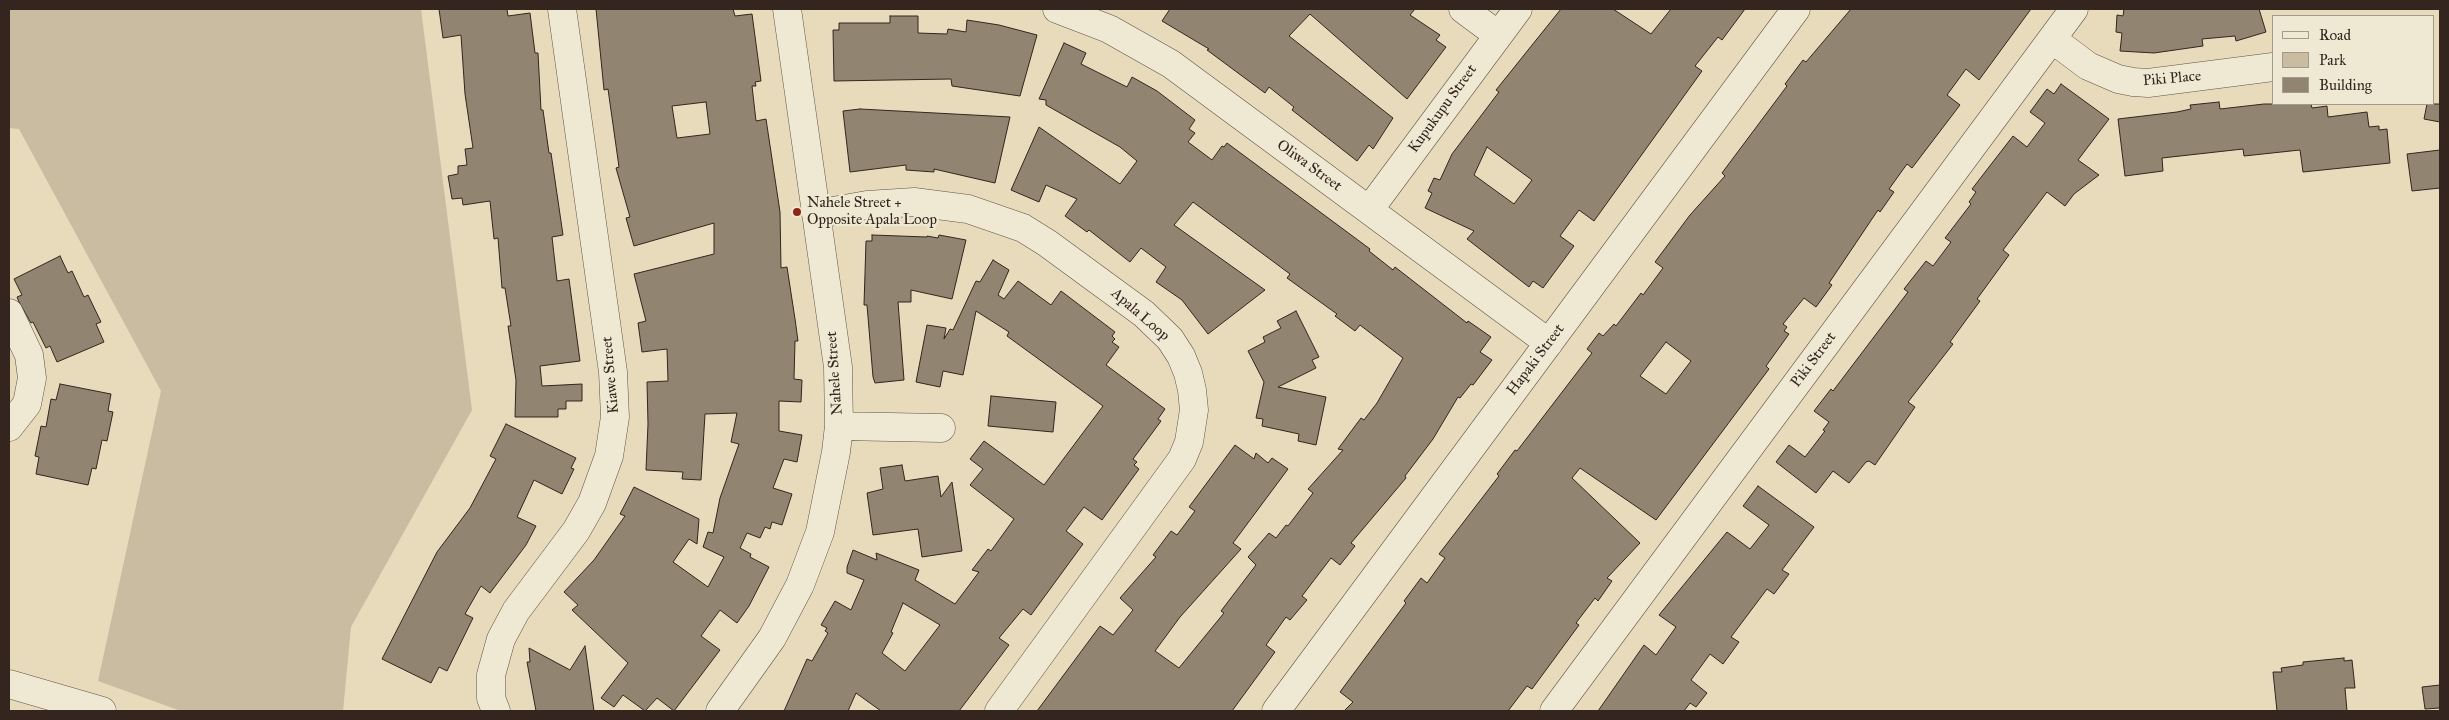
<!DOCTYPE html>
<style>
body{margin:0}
#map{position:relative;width:2449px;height:720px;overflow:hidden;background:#e7dbbb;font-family:"IM FELL Great Primer",serif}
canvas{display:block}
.frame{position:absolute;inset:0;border:10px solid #34251f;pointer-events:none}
.legend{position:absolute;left:2272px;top:15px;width:162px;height:90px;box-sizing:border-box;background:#efe8d3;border:1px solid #a49a8b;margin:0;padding:6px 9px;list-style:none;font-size:15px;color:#34251f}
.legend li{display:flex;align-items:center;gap:10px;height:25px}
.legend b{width:25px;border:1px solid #a49a8b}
</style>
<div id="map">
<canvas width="2449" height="720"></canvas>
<div class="frame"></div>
<ul class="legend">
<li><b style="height:6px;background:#efe8d3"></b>Road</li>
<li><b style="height:14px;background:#c9bca0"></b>Park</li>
<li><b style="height:14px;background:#918470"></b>Building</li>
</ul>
</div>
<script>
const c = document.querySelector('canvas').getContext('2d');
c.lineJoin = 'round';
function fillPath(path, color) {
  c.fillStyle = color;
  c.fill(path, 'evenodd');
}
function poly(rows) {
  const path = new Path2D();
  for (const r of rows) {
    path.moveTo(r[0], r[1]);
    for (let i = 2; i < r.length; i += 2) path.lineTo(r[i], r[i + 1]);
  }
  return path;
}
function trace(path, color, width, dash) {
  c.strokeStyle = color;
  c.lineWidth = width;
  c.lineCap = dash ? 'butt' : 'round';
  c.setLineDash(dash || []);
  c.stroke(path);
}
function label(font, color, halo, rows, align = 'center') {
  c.font = font + ' "IM FELL Great Primer",serif';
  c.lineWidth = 4.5;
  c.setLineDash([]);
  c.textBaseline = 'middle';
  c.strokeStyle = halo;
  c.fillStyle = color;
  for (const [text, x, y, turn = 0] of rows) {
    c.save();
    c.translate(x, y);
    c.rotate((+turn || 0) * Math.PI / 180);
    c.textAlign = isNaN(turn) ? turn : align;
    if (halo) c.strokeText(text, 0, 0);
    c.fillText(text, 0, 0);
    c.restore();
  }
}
fillPath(poly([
 [9,9,421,9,472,410,351,627,343,711,181,711,98,681,161,391,19,129,9,128]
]), '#c9bca0');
const building = poly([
 [439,9,507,9,508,16,530,13,535,53,538,53,541,110,543,110,549,153,551,153,563,235,552,237,557,281,569,279,580,361,540,366,542,386,582,384,582,401,566,401,566,409,558,409,558,417,515,417,516,380,508,326,511,326,505,288,502,288,498,238,494,239,490,201,463,205,462,198,452,199,448,176,458,174,458,166,467,165,465,149,473,148,465,94,461,35,443,38,439,9],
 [596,9,733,9,735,16,752,14,761,81,755,82,756,86,752,86,756,121,766,119,780,212,781,268,787,267,795,319,798,341,795,341,794,379,802,380,801,402,779,401,779,431,802,435,797,462,784,459,773,488,792,494,782,525,772,522,770,529,765,527,760,538,747,533,740,548,751,554,750,557,769,567,749,606,737,623,720,610,701,636,720,650,674,711,657,698,645,711,623,695,614,707,601,698,628,663,572,610,578,605,564,592,594,560,625,516,620,514,634,487,699,519,697,544,689,539,673,562,708,587,724,557,703,547,708,532,713,533,720,498,739,444,731,442,737,413,705,414,701,480,682,479,683,472,646,470,648,424,647,382,668,381,667,349,642,352,638,323,646,321,634,274,714,254,714,223,634,246,626,218,630,217,616,168,619,167,608,89,604,90,596,9],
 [706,102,710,134,677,138,672,106,706,102],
 [1170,9,1415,9,1410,15,1440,35,1436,40,1446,47,1407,99,1310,14,1289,36,1393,118,1373,149,1369,145,1357,161,1292,110,1294,107,1269,87,1265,93,1207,50,1209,49,1162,21,1170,9],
 [1561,9,1613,9,1651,34,1671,9,1745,9,1722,40,1718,37,1695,66,1702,71,1594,221,1579,210,1560,236,1574,246,1543,288,1533,281,1529,287,1467,239,1474,231,1425,208,1432,193,1428,191,1434,178,1440,180,1452,154,1499,92,1496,90,1561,9],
 [1487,147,1532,180,1514,204,1474,175,1487,147],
 [1851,9,2031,9,1979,80,1966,69,1947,95,1960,105,1912,168,1907,164,1889,189,1894,192,1880,212,1878,210,1829,283,1832,285,1816,307,1804,298,1783,324,1787,327,1784,331,1789,334,1766,366,1769,369,1656,520,1580,468,1572,478,1640,543,1607,578,1612,581,1598,601,1595,598,1576,623,1579,625,1532,689,1527,686,1508,711,1344,711,1353,702,1340,692,1406,603,1404,601,1421,578,1427,583,1445,558,1439,554,1499,476,1497,474,1515,450,1517,451,1592,353,1587,349,1599,333,1603,336,1614,324,1616,326,1641,293,1643,295,1663,268,1655,262,1690,215,1725,176,1722,173,1787,86,1785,84,1803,60,1806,62,1851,9],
 [1666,342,1691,361,1666,394,1640,376,1666,342],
 [2124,9,2259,9,2266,32,2236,41,2235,36,2202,39,2203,46,2154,53,2120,51,2122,33,2116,32,2117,15,2123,16,2124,9],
 [890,16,918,16,918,33,947,34,948,29,966,32,967,20,999,25,1037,35,1020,96,952,86,951,79,834,81,833,30,839,30,839,23,890,23,890,16],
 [1064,43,1086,53,1081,64,1127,87,1132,77,1157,91,1195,120,1189,129,1195,133,1188,142,1212,160,1222,146,1224,147,1227,143,1370,249,1369,251,1393,270,1395,267,1467,323,1468,321,1491,337,1480,352,1492,360,1473,385,1471,384,1460,398,1458,397,1433,439,1405,476,1406,478,1351,543,1355,546,1340,565,1331,558,1302,596,1307,600,1290,620,1286,617,1266,645,1275,652,1232,711,1037,711,1100,626,1113,635,1133,610,1120,598,1156,557,1153,555,1171,531,1177,535,1195,511,1189,507,1235,445,1254,459,1256,453,1268,463,1272,458,1288,469,1233,543,1241,549,1180,617,1155,651,1179,668,1224,613,1221,611,1256,565,1248,557,1269,533,1276,538,1286,525,1288,526,1313,493,1308,489,1343,450,1338,449,1361,418,1364,420,1377,403,1403,358,1360,325,1355,331,1335,316,1337,314,1287,278,1290,274,1193,202,1174,225,1265,290,1208,334,1182,300,1156,282,1166,267,1141,248,1130,262,1089,230,1087,232,1065,216,1077,199,1046,185,1039,202,1011,190,1039,127,1120,184,1137,161,1120,147,1046,105,1046,100,1039,99,1064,43],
 [2061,84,2109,119,2078,160,2099,175,2074,194,2065,206,2047,192,2003,250,2009,255,1977,299,1980,301,1950,342,1953,344,1908,402,1915,407,1875,465,1869,461,1866,462,1849,483,1833,471,1816,493,1776,462,1789,445,1805,457,1825,431,1823,430,1829,422,1814,411,1831,389,1833,391,1908,292,1904,289,1926,261,1933,266,1951,242,1945,238,1971,204,1969,202,1976,192,1972,189,2013,136,2027,147,2045,123,2030,112,2047,89,2054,94,2061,84],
 [2219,102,2220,109,2264,104,2311,104,2312,108,2327,106,2328,117,2367,112,2369,127,2379,126,2379,130,2387,129,2390,163,2303,172,2300,150,2244,156,2243,149,2162,158,2163,171,2125,176,2118,119,2177,112,2191,109,2190,105,2219,102],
 [2427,104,2440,104,2440,122,2424,119,2427,104],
 [860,109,1010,117,995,183,934,169,934,172,906,170,906,165,850,172,843,111,860,109],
 [2440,150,2440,188,2412,191,2407,154,2440,150],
 [872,235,927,237,927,236,938,238,939,235,966,240,952,299,911,290,911,302,898,302,904,380,875,383,873,377,867,305,864,305,866,241,872,241,872,235],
 [60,256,68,273,72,271,84,297,88,295,101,322,96,324,104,342,57,362,50,346,46,348,33,322,31,323,19,302,17,297,22,295,14,279,60,256],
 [993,260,1009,270,998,295,1004,299,1018,281,1051,305,1061,291,1115,332,1112,336,1115,339,1112,342,1119,347,1106,365,1165,409,1158,419,1161,421,1133,459,1137,462,1134,465,1139,469,1102,520,1084,507,1066,531,1083,544,1031,615,1023,609,999,638,1009,645,959,711,881,711,856,693,848,711,784,711,807,659,812,661,828,633,825,631,827,628,821,625,835,601,851,610,864,580,847,573,847,567,853,550,877,560,876,553,919,570,915,580,955,604,979,572,972,570,988,549,991,551,1014,519,970,485,983,469,970,459,984,441,1044,485,1103,406,1007,336,1009,332,976,311,963,375,943,371,940,387,916,382,927,325,946,328,944,339,950,329,953,330,976,281,980,282,993,260],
 [903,603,940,625,905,671,882,653,893,633,891,632,903,603],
 [1296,311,1319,357,1312,360,1316,368,1278,387,1326,397,1316,445,1298,441,1299,434,1262,426,1263,419,1256,418,1264,382,1248,351,1265,342,1263,337,1281,328,1277,321,1296,311],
 [60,384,111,394,108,411,113,412,107,441,102,440,96,469,92,468,88,485,36,474,39,457,35,456,41,426,46,427,51,399,56,400,60,384],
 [991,396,1056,402,1053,432,988,426,991,396],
 [506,424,576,458,571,468,574,469,562,494,534,480,517,517,536,526,526,545,490,593,481,586,465,614,473,618,447,671,439,667,431,683,382,659,437,552,470,508,496,459,490,456,506,424],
 [902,465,905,481,938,476,941,497,952,482,962,551,922,557,918,529,873,535,867,493,883,489,880,468,902,465],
 [1758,486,1814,527,1782,570,1789,574,1774,594,1767,589,1731,637,1739,642,1723,664,1710,654,1691,680,1707,693,1696,707,1690,703,1684,711,1598,711,1644,645,1656,655,1676,627,1659,615,1727,532,1750,549,1769,525,1743,506,1758,486],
 [585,646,594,711,536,711,527,662,530,662,529,648,570,670,585,646],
 [2344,658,2344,661,2352,660,2355,688,2345,688,2347,711,2277,711,2273,672,2282,672,2281,668,2303,665,2303,662,2344,658],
 [2440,685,2440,708,2425,709,2422,687,2440,685]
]);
fillPath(building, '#918470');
trace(building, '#34251f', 1);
const minor = poly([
 [1057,9,1109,29,1171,64,1549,343],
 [1463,9,1498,35],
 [2052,39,2088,66,2118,79,2133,82,2148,83,2273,67],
 [1369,210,1518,9],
 [816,214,867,205,914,202,968,209,1023,228,1047,243,1144,314,1170,339,1181,356,1188,373,1192,390,1194,410,1189,442,1182,459,999,711],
 [9,313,29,355,32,378,27,404,9,427],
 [839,426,941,428],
 [9,684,102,711],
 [496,711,491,698,491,675,501,639,516,611,576,531,592,503,609,456,615,417,613,372,562,9],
 [720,711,772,638,800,585,820,532,836,452,839,426,838,367,787,9],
 [1276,711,1796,9],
 [1554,711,2074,9]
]);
trace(minor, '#615246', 29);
trace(minor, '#efe8d3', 28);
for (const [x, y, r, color] of [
 [797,212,5,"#8f2418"]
]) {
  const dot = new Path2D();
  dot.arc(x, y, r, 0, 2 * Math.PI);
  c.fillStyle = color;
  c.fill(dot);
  trace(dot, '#efe8d3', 2);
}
label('15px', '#34251f', '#efe8d3', [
 ["Piki Place",2172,79,-5],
 ["Kupukupu Street",1443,109,-54],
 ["Oliwa Street",1309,166,36],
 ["Apala Loop",1140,315,41],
 ["Hapaki Street",1536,360,-53],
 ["Piki Street",1814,360,-53],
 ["Nahele Street",835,373,-94],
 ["Kiawe Street",611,375,-95]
]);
label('15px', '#34251f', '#efe8d3', [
 ["Nahele Street +",807,203],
 ["Opposite Apala Loop",807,220]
], 'left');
</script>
